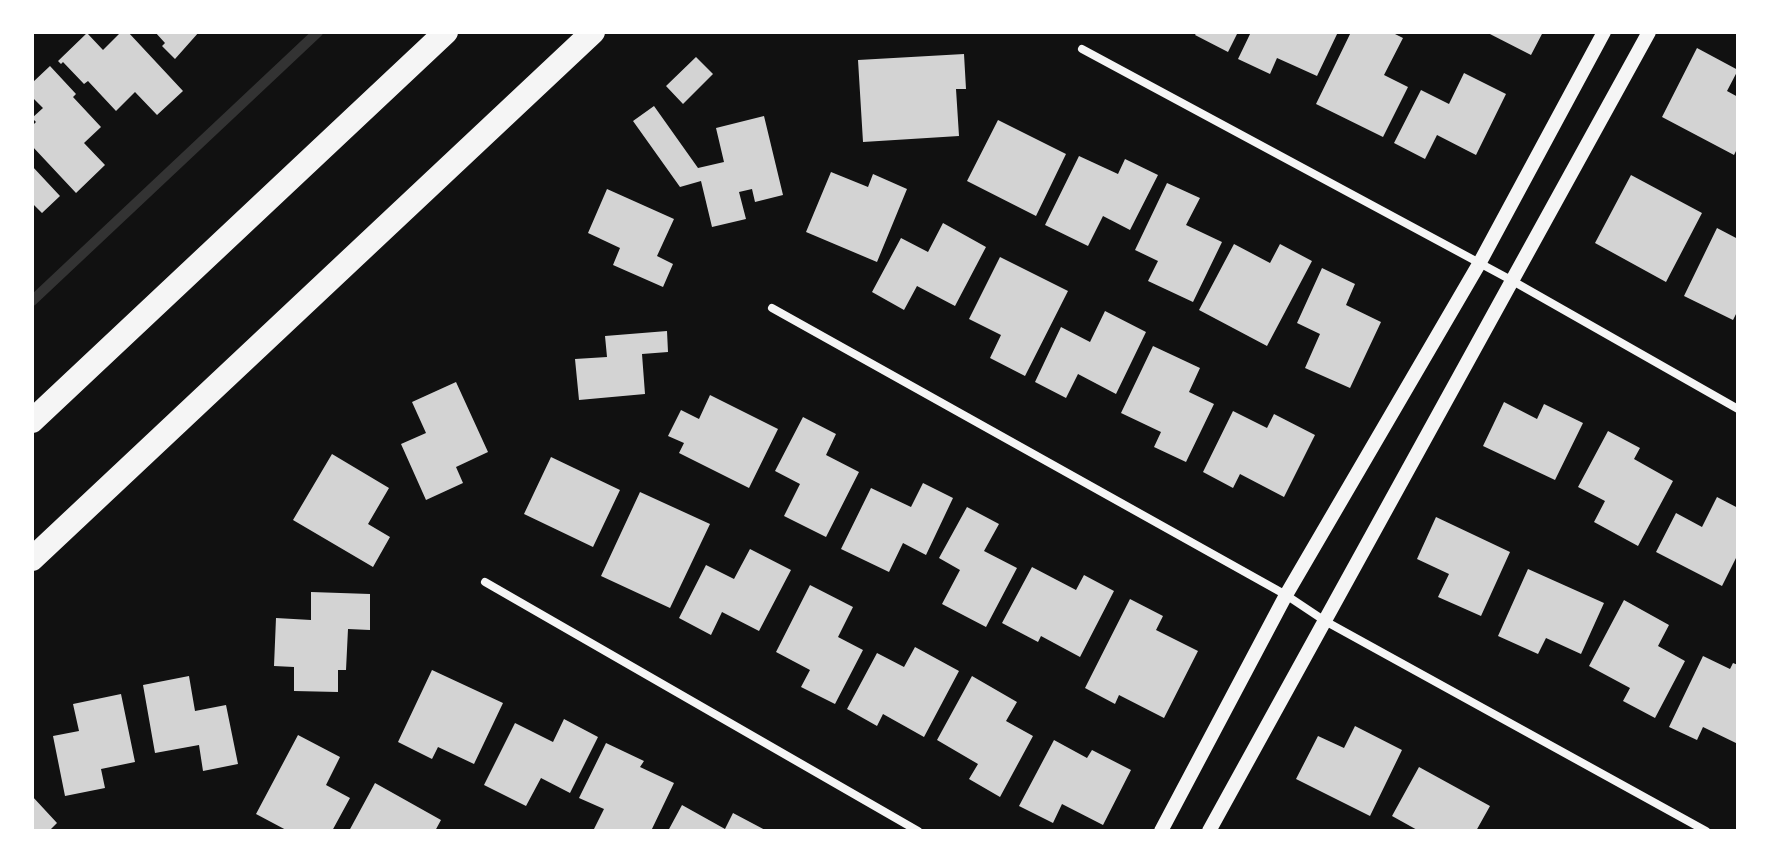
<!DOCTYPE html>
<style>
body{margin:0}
#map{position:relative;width:1770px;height:863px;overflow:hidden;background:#111;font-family:Ubuntu,sans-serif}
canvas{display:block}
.frame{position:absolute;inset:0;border:34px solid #fff;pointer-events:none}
</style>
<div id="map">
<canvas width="1770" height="863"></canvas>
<div class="frame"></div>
</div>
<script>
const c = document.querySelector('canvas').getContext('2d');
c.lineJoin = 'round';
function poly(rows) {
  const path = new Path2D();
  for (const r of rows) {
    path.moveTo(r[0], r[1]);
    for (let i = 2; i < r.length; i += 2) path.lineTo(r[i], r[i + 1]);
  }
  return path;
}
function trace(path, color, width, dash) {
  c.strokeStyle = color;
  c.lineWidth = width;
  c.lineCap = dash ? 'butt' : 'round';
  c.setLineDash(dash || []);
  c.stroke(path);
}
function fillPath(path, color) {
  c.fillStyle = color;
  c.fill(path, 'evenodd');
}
trace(poly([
 [32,301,318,32]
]), '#333', 10);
fillPath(poly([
 [121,32,128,32,183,91,157,115,135,92,116,111,88,81,84,84,63,62,61,64,58,61,87,33,103,50],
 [155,32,199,32,175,59,162,46,165,43],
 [1197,32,1238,32,1228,52,1195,35],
 [1251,32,1338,32,1317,76,1277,58,1270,74,1238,59],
 [1351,32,1391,32,1403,38,1384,75,1408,87,1383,137,1316,104],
 [1486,32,1543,32,1531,55],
 [1697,48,1738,70,1727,91,1738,97,1738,147,1734,155,1662,117],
 [964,54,966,89,956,89,959,136,863,142,858,60],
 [696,57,713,74,683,104,666,86],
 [50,66,76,94,73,97,101,127,84,143,105,165,76,193,32,146,32,126,36,122,32,118,43,108,32,97,32,83],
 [1464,73,1506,94,1476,155,1437,135,1425,159,1394,143,1421,90,1449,104],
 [654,106,698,168,724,162,716,128,764,116,783,195,755,202,752,189,739,192,746,219,712,227,701,181,680,187,633,121],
 [998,120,1066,154,1036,216,967,181],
 [1079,156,1118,174,1125,159,1158,175,1130,230,1103,216,1088,246,1045,225],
 [32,166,60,196,42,213,32,203],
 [831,172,868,187,873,174,907,189,877,262,806,232],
 [1631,175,1702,213,1666,282,1595,243],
 [1167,183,1200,198,1186,225,1222,242,1193,302,1148,281,1158,261,1135,250],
 [607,189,674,219,657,256,673,264,663,287,613,265,620,248,588,233],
 [943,223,986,247,955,306,917,286,904,310,872,292,901,238,928,252],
 [1717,228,1738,239,1738,310,1733,320,1684,296],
 [1234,244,1270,263,1280,244,1312,261,1267,346,1199,310],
 [1000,257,1068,291,1025,376,990,358,1001,335,969,319],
 [1322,268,1355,284,1346,305,1381,322,1350,388,1305,368,1320,334,1297,323],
 [1105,311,1146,332,1116,394,1078,374,1066,398,1035,382,1061,327,1090,342],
 [667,331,668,352,642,354,645,394,579,400,575,359,607,357,605,336],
 [1153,346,1200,368,1189,392,1214,404,1186,462,1154,447,1161,432,1121,413],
 [456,382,488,452,456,467,463,483,426,500,401,444,426,433,412,402],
 [710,395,778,429,749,488,679,453,684,443,668,436,681,410,699,419],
 [1504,402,1537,419,1544,404,1583,423,1555,480,1483,446],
 [1233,411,1267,428,1274,414,1315,435,1284,497,1240,474,1233,488,1203,472],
 [803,417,836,434,826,455,859,472,826,537,784,516,800,484,775,471],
 [1608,431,1640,448,1634,459,1673,481,1638,546,1594,522,1605,501,1578,487],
 [332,454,389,488,368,524,390,537,373,567,293,520],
 [551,457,620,490,593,547,524,514],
 [923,483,953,498,926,555,903,543,889,572,841,549,871,488,911,507],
 [640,492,710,524,670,608,601,576],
 [1717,497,1738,508,1738,554,1722,586,1656,552,1676,513,1702,527],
 [967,507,999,524,984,551,1017,568,986,627,942,604,960,570,939,558],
 [1436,517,1510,552,1481,616,1438,597,1449,574,1417,559],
 [750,549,791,570,759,631,722,612,711,635,679,618,706,565,734,579],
 [1032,567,1076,590,1084,575,1114,591,1080,657,1041,636,1038,642,1002,623],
 [1528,569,1604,603,1581,654,1546,638,1538,654,1498,636],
 [810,585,853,607,838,637,863,650,835,704,801,687,810,670,776,652],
 [311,592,370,594,370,630,348,629,346,670,338,670,338,692,294,691,294,667,274,666,276,618,311,620],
 [1130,599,1163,616,1156,630,1198,651,1164,718,1119,695,1115,704,1085,688],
 [1624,600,1669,625,1658,646,1685,661,1655,718,1623,701,1630,688,1589,666],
 [915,647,959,671,924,737,883,714,877,726,847,709,877,653,904,667],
 [1703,656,1730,669,1733,663,1738,665,1738,744,1703,727,1697,740,1669,727],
 [432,670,503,703,474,764,438,747,432,759,398,742],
 [189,676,195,711,226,705,238,764,203,771,199,745,155,753,143,685],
 [972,676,1017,702,1006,721,1033,736,1000,797,969,779,978,764,937,740],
 [121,694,135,762,101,769,105,788,65,796,53,736,79,731,73,704],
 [564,719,598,737,570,793,541,778,526,806,484,785,515,723,553,742],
 [1355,726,1402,750,1370,816,1296,779,1318,736,1344,748],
 [298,735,340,757,326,785,350,798,332,831,288,831,256,814],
 [1054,740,1087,758,1092,750,1131,770,1103,825,1062,804,1053,823,1019,806],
 [606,743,644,761,640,767,674,783,651,831,593,831,604,809,579,798],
 [1419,767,1490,806,1476,831,1419,831,1392,816],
 [375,783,441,820,435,831,349,831],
 [32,796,57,823,49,831,32,831],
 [682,805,725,829,733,813,767,831,668,831]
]), '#d3d3d3');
trace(poly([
 [1082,49,1511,280,1738,409],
 [772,308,1286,595,1325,621,1706,831],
 [485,582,918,831]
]), '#f5f5f5', 8);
trace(poly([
 [1161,831,1286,595,1479,264,1604,32],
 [1209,831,1649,32]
]), '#f5f5f5', 14);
trace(poly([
 [32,421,446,32],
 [32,559,593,32]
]), '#f5f5f5', 24);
</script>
